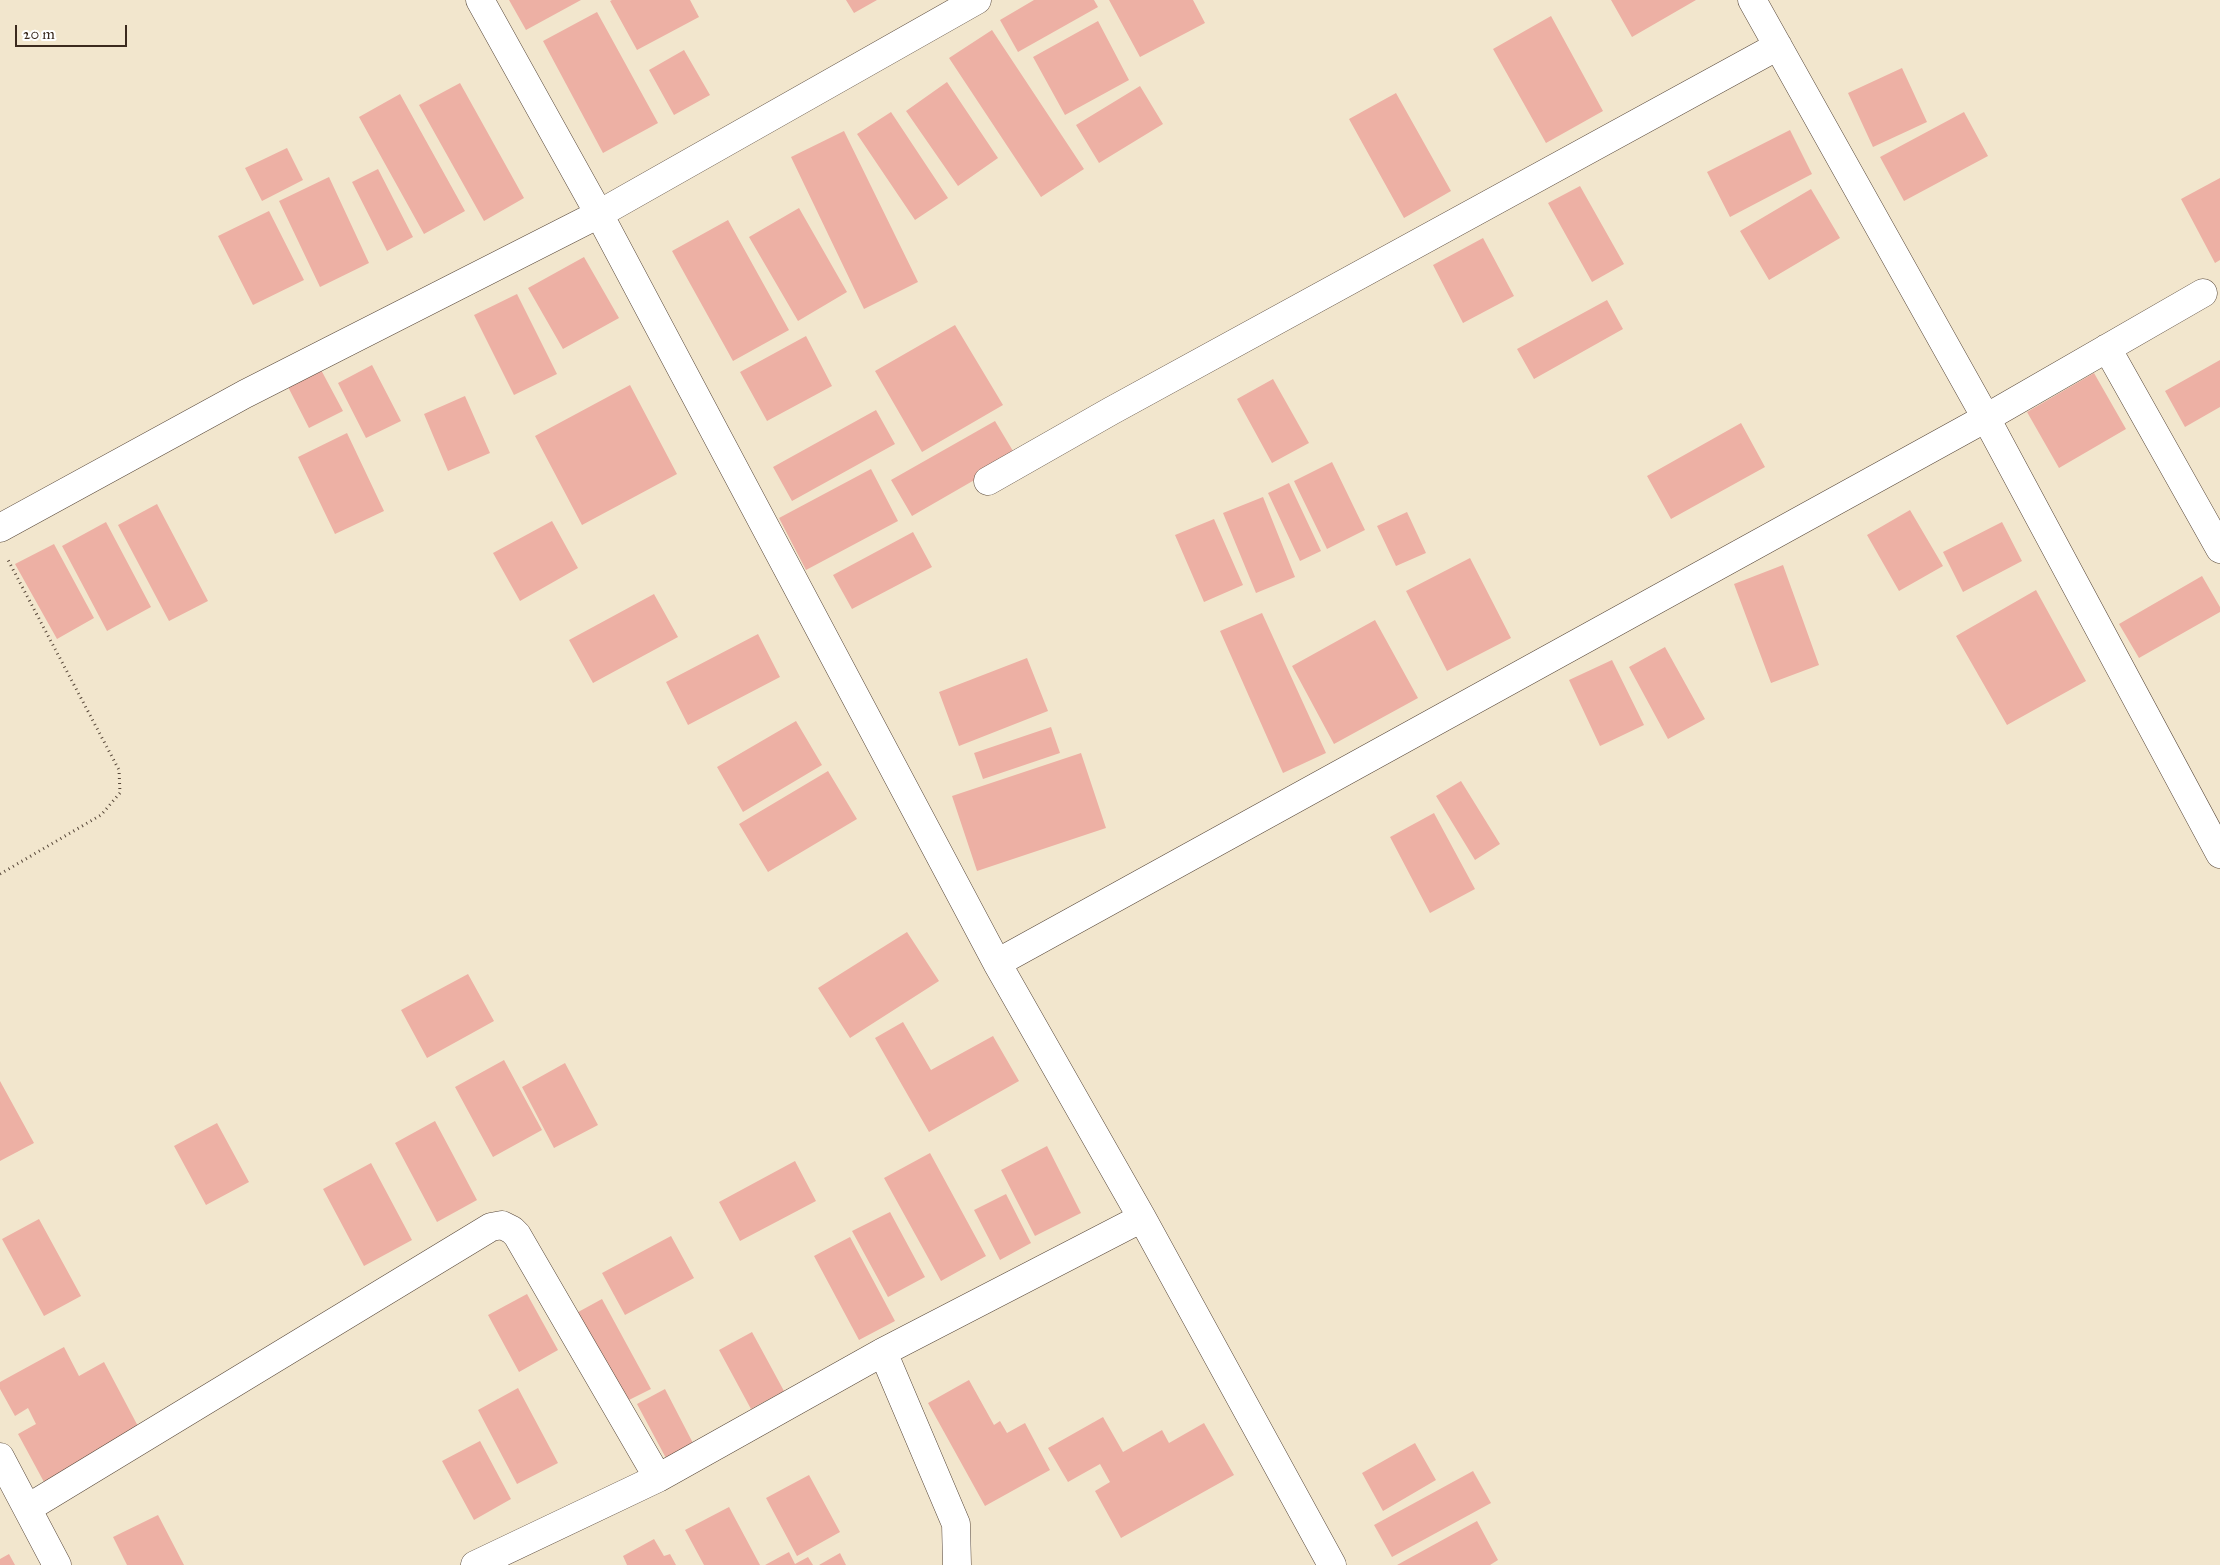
<!DOCTYPE html>
<style>
body{margin:0}
#map{position:relative;width:2220px;height:1565px;overflow:hidden;background:#f2e6cd;font-family:"IM FELL Great Primer",serif}
canvas{display:block}
.scale{position:absolute;left:15px;top:25px;width:112px;height:22px;box-sizing:border-box;border:2px solid #3b2a1e;border-top:0;padding-left:6px;font-size:15px;line-height:18px;white-space:nowrap;color:#3b2a1e;-webkit-text-stroke:4px #fff;paint-order:stroke}
</style>
<div id="map">
<canvas width="2220" height="1565"></canvas>
<div class="scale">20 m</div>
</div>
<script>
const c = document.querySelector('canvas').getContext('2d');
c.lineJoin = 'round';
function fillPath(path, color) {
  c.fillStyle = color;
  c.fill(path, 'evenodd');
}
function poly(rows) {
  const path = new Path2D();
  for (const r of rows) {
    path.moveTo(r[0], r[1]);
    for (let i = 2; i < r.length; i += 2) path.lineTo(r[i], r[i + 1]);
  }
  return path;
}
function trace(path, color, width, dash) {
  c.strokeStyle = color;
  c.lineWidth = width;
  c.lineCap = dash ? 'butt' : 'round';
  c.setLineDash(dash || []);
  c.stroke(path);
}
fillPath(poly([
 [509,0,581,0,526,30],
 [612,0,690,0,699,17,637,50,610,1],
 [846,0,877,0,854,13],
 [1034,0,1094,0,1098,7,1018,52,1000,20],
 [1109,0,1193,0,1205,23,1140,57],
 [1611,0,1696,0,1632,37],
 [597,12,658,123,603,153,543,41],
 [1551,16,1603,111,1546,143,1493,49],
 [1098,21,1129,80,1065,115,1033,57],
 [992,30,1084,169,1041,197,949,58],
 [684,50,710,95,674,115,649,70],
 [1902,68,1927,122,1873,147,1848,93],
 [947,82,998,158,958,186,906,111],
 [460,83,524,198,484,221,419,105],
 [1140,86,1163,124,1099,163,1076,125],
 [1396,93,1451,191,1404,218,1349,119],
 [400,94,465,211,424,234,359,117],
 [891,112,948,198,915,220,857,134],
 [1964,112,1988,156,1904,201,1880,157],
 [1790,130,1812,174,1730,217,1707,172],
 [844,131,918,282,864,309,791,157],
 [287,148,303,180,262,201,245,168],
 [378,169,413,237,387,251,352,182],
 [329,177,369,263,320,287,279,201],
 [2220,178,2220,260,2215,263,2181,199],
 [1580,186,1624,264,1592,282,1548,203],
 [1811,189,1840,238,1769,280,1740,231],
 [799,208,847,292,798,321,749,237],
 [269,211,304,280,253,305,218,236],
 [728,220,789,330,733,361,672,251],
 [1483,238,1514,296,1463,323,1433,265],
 [584,257,619,318,563,349,528,288],
 [517,294,557,374,514,395,474,315],
 [1607,300,1623,329,1534,379,1517,349],
 [955,325,1003,405,922,452,875,371],
 [806,336,832,386,767,421,740,372],
 [2220,360,2220,407,2185,427,2165,391],
 [372,365,401,421,366,438,338,383],
 [320,368,343,411,309,428,287,385],
 [2094,373,2126,429,2059,468,2027,412],
 [1273,379,1309,443,1272,463,1237,399],
 [630,385,677,474,582,525,535,436],
 [465,396,490,453,448,471,424,414],
 [876,410,895,444,792,501,773,467],
 [995,421,1016,456,912,516,891,480],
 [1741,423,1765,467,1671,519,1647,476],
 [347,433,384,511,335,534,298,457],
 [1332,462,1365,530,1327,549,1294,481],
 [871,469,898,521,806,570,779,518],
 [1289,483,1321,551,1300,561,1268,493],
 [1263,497,1295,577,1256,593,1223,513],
 [157,504,208,601,169,621,118,525],
 [1910,510,1943,566,1899,591,1867,535],
 [1407,512,1426,553,1396,566,1377,526],
 [1214,519,1243,585,1204,602,1175,535],
 [552,521,578,568,520,601,493,553],
 [106,522,151,607,107,631,62,546],
 [2002,522,2022,561,1963,592,1943,552],
 [913,532,932,567,852,609,833,575],
 [54,544,94,618,57,639,15,564],
 [1470,558,1511,638,1447,671,1406,591],
 [1783,565,1819,665,1771,683,1734,584],
 [2202,576,2220,607,2220,612,2139,658,2119,624],
 [2036,590,2086,681,2007,725,1956,636],
 [654,594,678,637,593,683,569,640],
 [1262,613,1326,753,1283,773,1220,631],
 [1375,620,1418,698,1334,744,1292,666],
 [758,634,780,677,688,725,666,682],
 [1665,647,1705,719,1668,739,1629,667],
 [1027,658,1048,711,959,746,939,692],
 [1612,660,1644,725,1600,746,1569,680],
 [796,721,822,765,743,812,717,767],
 [1051,727,1060,753,983,779,974,753],
 [1081,753,1106,828,977,871,952,796],
 [828,771,857,819,768,872,739,824],
 [1461,781,1500,844,1475,860,1436,796],
 [1434,813,1475,889,1430,913,1390,837],
 [907,932,939,981,850,1038,818,988],
 [468,974,494,1021,427,1058,401,1010],
 [903,1022,931,1070,993,1036,1019,1081,929,1132,875,1038],
 [504,1060,542,1130,493,1157,455,1087],
 [565,1063,598,1125,554,1148,522,1087],
 [0,1081,34,1143,0,1161],
 [435,1121,477,1200,437,1222,395,1143],
 [217,1123,249,1182,206,1205,174,1146],
 [1047,1146,1081,1213,1035,1236,1001,1170],
 [930,1153,986,1256,941,1281,884,1178],
 [795,1161,816,1201,740,1241,719,1202],
 [371,1163,412,1240,364,1266,323,1189],
 [1006,1194,1031,1243,1000,1260,974,1210],
 [890,1212,925,1277,888,1297,852,1231],
 [39,1219,81,1296,44,1316,2,1239],
 [671,1236,694,1278,625,1315,602,1273],
 [850,1237,895,1321,859,1340,814,1256],
 [527,1294,558,1350,519,1372,488,1315],
 [602,1299,651,1389,617,1406,569,1317],
 [752,1332,784,1391,751,1409,719,1350],
 [64,1347,79,1376,104,1362,140,1430,44,1482,18,1434,36,1424,28,1408,15,1416,0,1389,0,1382],
 [969,1380,994,1425,1000,1421,1007,1433,1025,1423,1050,1470,985,1506,928,1403],
 [518,1388,558,1463,517,1484,478,1410],
 [665,1389,694,1445,667,1460,637,1404],
 [1103,1417,1123,1452,1162,1430,1169,1443,1204,1423,1234,1475,1121,1538,1095,1491,1110,1482,1100,1464,1068,1482,1048,1448],
 [480,1441,511,1499,474,1520,442,1461],
 [1415,1443,1436,1480,1383,1511,1362,1473],
 [1473,1471,1491,1503,1392,1557,1374,1525],
 [809,1475,840,1532,797,1556,766,1498],
 [729,1507,760,1565,704,1565,685,1530],
 [158,1515,184,1565,127,1565,113,1537],
 [1477,1521,1498,1560,1490,1565,1397,1565],
 [654,1539,664,1556,670,1554,676,1565,627,1565,623,1556],
 [789,1552,795,1564,808,1557,813,1565,765,1565],
 [840,1553,846,1565,819,1565],
 [9,1554,15,1565,0,1565,0,1559]
]), '#edb0a4');
const minor = poly([
 [480,0,599,214,997,963,1142,1218,1332,1565],
 [1752,0,1986,418,2220,854],
 [2107,348,2220,549],
 [988,481,1111,411,1778,46],
 [0,528,245,394,599,214,977,0],
 [997,963,1986,418,2203,293],
 [883,1352,956,1524,957,1565],
 [0,1457,57,1565],
 [28,1508,491,1227,502,1225,512,1230,517,1235,658,1478],
 [475,1565,658,1478,883,1352,1142,1218]
]);
trace(minor, '#564638', 29);
trace(poly([
 [0,874,101,815,120,793,119,770,8,560]
]), '#564638', 3, [1, 4]);
trace(minor, '#fff', 28);
</script>
